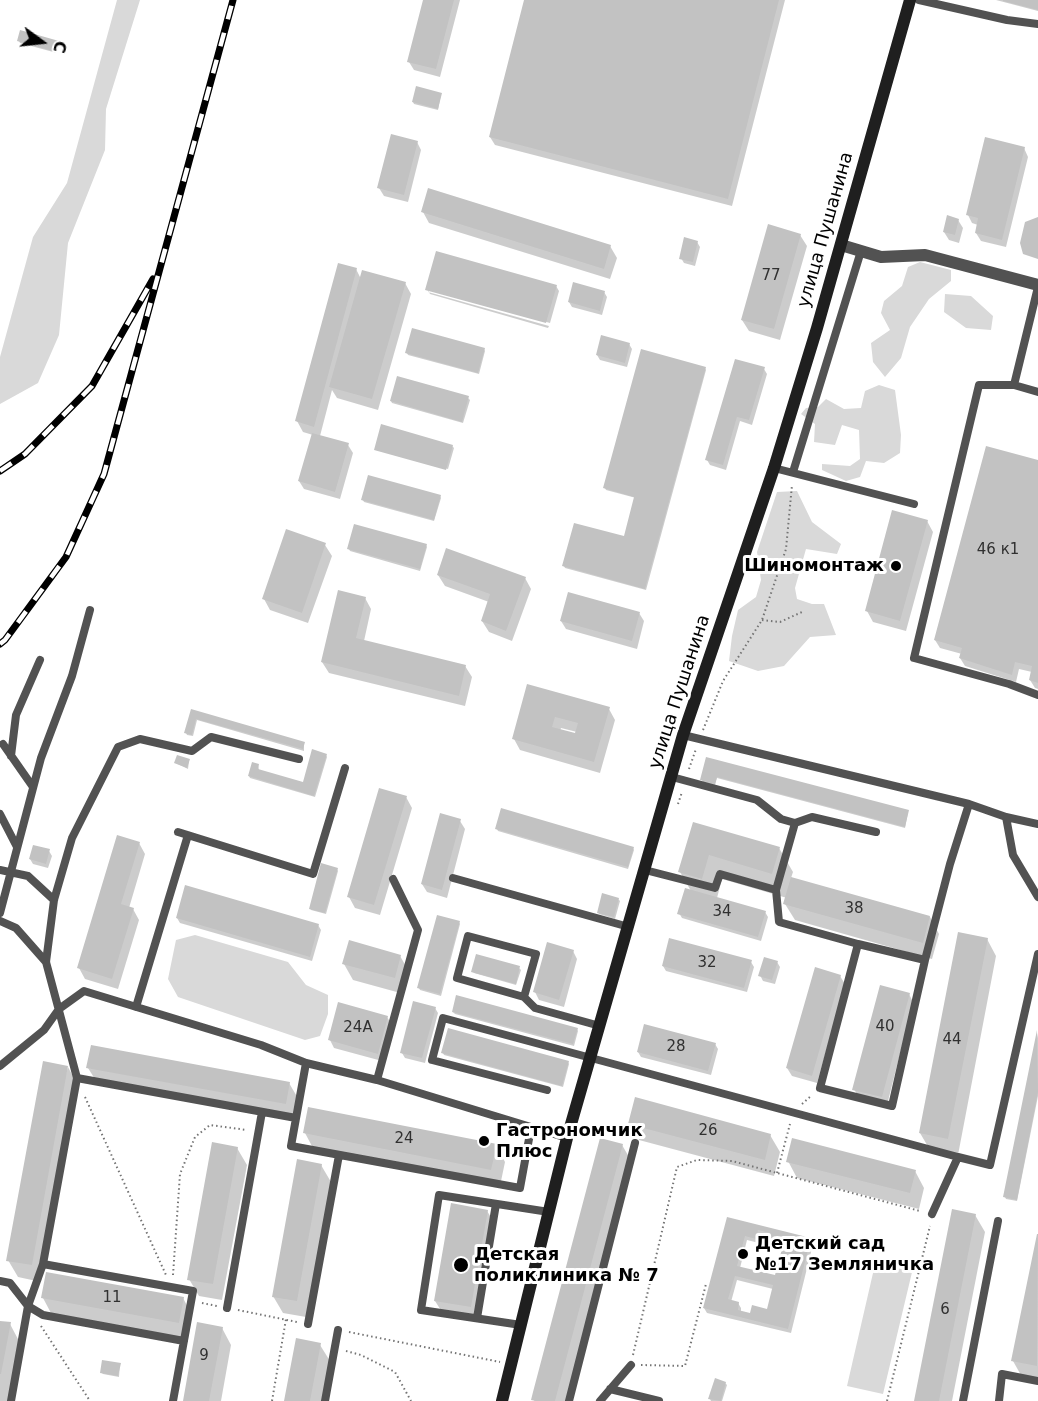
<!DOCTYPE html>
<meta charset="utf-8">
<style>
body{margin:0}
#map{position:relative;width:1038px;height:1401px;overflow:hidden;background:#fff;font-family:"DejaVu Sans",sans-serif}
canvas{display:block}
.north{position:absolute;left:12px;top:12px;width:60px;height:60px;-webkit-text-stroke:4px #fff;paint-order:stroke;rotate:105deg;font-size:16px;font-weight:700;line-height:24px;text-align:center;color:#000}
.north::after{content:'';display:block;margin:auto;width:21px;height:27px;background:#000;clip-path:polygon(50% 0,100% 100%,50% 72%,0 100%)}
</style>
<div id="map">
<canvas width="1038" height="1401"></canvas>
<div class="north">С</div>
</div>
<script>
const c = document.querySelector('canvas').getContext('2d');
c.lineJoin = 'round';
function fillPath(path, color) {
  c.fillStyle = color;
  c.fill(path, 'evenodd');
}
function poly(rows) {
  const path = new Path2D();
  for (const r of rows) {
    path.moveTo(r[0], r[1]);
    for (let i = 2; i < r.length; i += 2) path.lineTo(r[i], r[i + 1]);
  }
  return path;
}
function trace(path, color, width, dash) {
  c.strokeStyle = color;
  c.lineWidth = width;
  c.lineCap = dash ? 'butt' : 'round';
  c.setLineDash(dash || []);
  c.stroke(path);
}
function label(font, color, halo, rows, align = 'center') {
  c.font = font + ' "DejaVu Sans",sans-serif';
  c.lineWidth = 6;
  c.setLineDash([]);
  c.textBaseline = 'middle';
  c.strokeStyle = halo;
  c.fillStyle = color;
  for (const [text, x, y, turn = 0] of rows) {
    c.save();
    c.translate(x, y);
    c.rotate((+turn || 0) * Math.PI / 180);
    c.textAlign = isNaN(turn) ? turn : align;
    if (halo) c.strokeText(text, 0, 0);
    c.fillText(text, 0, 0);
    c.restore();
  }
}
fillPath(poly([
 [117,0,140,0,106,109,105,150,68,243,59,335,38,383,0,404,0,357,33,237,67,183],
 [920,262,951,270,951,281,929,299,910,327,901,358,885,377,873,362,871,343,890,330,881,313,884,301,902,286,908,267],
 [945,294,971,296,993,316,991,330,966,328,944,312],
 [879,385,895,390,901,435,900,453,884,463,866,461,860,477,846,481,822,470,822,464,850,466,860,459,859,430,842,425,835,445,814,442,815,424,801,414,806,408,818,407,826,399,844,409,861,408,865,391],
 [797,491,812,522,841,544,837,554,806,549,795,588,797,599,812,604,824,604,836,635,810,637,784,666,758,671,729,661,732,636,738,610,756,597,761,580,757,552,777,492],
 [195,935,288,962,306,985,328,995,328,1014,320,1036,305,1040,178,997,168,979,176,940],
 [876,1260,913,1268,883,1394,847,1386]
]), '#d9d9d9');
fillPath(poly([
 [425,0,460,0,440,77,414,70,409,62],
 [526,0,785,0,732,206,495,145,490,137],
 [996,0,1038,0,1038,11],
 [19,41,58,42,59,44,57,53,20,43],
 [441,94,438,110,414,104,413,102],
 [417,142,421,150,408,202,384,196,379,188],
 [1024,148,1028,157,1006,247,981,241,976,233,978,225,972,223,968,215],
 [423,212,610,246,617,258,610,279,429,223],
 [958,220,963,228,959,243,949,240,944,232],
 [800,235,807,246,780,340,749,331,742,320],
 [697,242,700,247,695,266,684,263,681,258],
 [437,253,556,286,559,291,550,323,428,289,428,292,549,326,548,328,430,294,427,289],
 [356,269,361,279,405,283,411,294,378,410,337,398,332,390,320,436,348,445,353,453,340,499,304,489,299,481,313,435,303,432,297,421],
 [604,292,607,297,602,315,572,307,569,302],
 [629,344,632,349,627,367,600,360,597,355],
 [484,349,485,351,479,374,408,355,407,353],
 [705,368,706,370,646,590,565,568,564,566,625,538,636,498,606,490,605,488],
 [764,369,767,374,752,425,740,421,726,470,710,465,707,460],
 [468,398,470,400,463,423,392,403,391,401],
 [452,446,454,448,448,469,375,449],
 [1038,462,1038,689,1035,688,1030,680,1032,672,1019,669,1016,682,965,666,960,658,962,654,940,648,935,640],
 [440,496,441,498,434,521,364,502,363,500],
 [927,521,933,532,906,631,873,622,867,611],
 [325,545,332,556,308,623,270,610,264,599],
 [426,545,427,547,420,571,350,551,349,549],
 [438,575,525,578,531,589,512,641,489,632,482,621,489,602,445,586],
 [365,598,371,609,364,641,465,666,472,677,465,706,329,673,322,662],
 [639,613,644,621,637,649,566,629,561,621],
 [528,686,609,709,615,720,600,773,520,750,514,739],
 [561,728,577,732,576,735,560,731],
 [192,711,304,743,304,751,197,720,193,736,187,735,186,733],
 [326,755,327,757,315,797,250,778,249,776,258,765,259,770,304,783],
 [707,759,908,812,905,828,717,778,715,785,703,782,702,780],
 [189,761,188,769,176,763],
 [406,797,412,808,380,915,355,908,349,897],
 [460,821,465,829,447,898,427,892,422,884],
 [694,823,779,848,793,872,791,878,930,917,939,934,932,959,795,920,785,904,787,898,722,879,717,898,765,912,768,917,761,941,682,918,679,913,691,891,680,872],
 [497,829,633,848,634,850,628,869,498,831],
 [139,843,145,854,129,908,133,909,139,920,118,989,85,979,79,968],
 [49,851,52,856,48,868,33,864,30,859],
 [337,869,338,871,326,914,311,910,310,908],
 [618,899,620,901,615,919,599,914,598,912],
 [177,918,318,925,321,930,312,961,180,923],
 [459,922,460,924,441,996,420,990,419,988],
 [987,939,996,956,958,1155,930,1150,920,1133],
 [573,951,577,959,564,1007,539,1000,535,992],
 [400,956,410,973,404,994,353,980,344,964],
 [751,962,754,967,747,992,666,971,663,966],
 [777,962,780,967,775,984,763,981,760,975],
 [519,968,521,970,516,985,474,973,473,971],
 [840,976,845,984,817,1083,792,1076,787,1068],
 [909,994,913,1002,887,1105,859,1098,854,1089],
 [435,1008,438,1013,425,1063,405,1058,402,1053],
 [453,1012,577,1029,578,1031,574,1046,455,1014],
 [387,1017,392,1025,382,1061,334,1048,330,1040],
 [1038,1033,1038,1096,1017,1201,1006,1199,1005,1197],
 [715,1044,718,1049,711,1075,641,1057,638,1052],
 [443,1053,568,1062,569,1064,563,1087,444,1055],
 [68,1067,77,1084,41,1282,18,1277,8,1260],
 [88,1068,289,1083,299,1100,295,1120,98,1084],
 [630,1124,770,1135,780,1152,774,1176,639,1140],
 [305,1133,496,1145,505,1162,500,1186,314,1150],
 [622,1145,632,1162,568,1401,534,1401],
 [237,1148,247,1165,222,1300,199,1296,189,1279],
 [788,1161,915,1171,924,1188,919,1209,797,1178],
 [321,1165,331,1182,306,1317,283,1313,273,1296],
 [487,1211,494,1222,477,1318,442,1312,435,1301],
 [975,1215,985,1232,952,1401,915,1401],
 [728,1218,810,1239,813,1244,791,1333,707,1313,704,1308],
 [761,1234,771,1237,770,1241,772,1246,783,1249,776,1277,740,1268,747,1240,759,1243],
 [737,1280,773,1289,768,1311,751,1315,741,1312,741,1308,738,1303,731,1302],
 [1038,1236,1038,1381,1022,1377,1013,1361],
 [43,1298,183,1298,192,1315,188,1339,52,1315],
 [0,1322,10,1324,19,1341,8,1401,0,1401],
 [222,1328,231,1345,221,1401,184,1401],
 [320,1345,330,1361,322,1401,285,1401],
 [120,1364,119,1377,103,1374,101,1372],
 [725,1383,727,1385,722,1401,711,1401,710,1399]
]), '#0003');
fillPath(poly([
 [423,0,454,0,436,69,407,62],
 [524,0,779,0,728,199,489,137],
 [1003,0,1038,0,1038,10,1003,1],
 [20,30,59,41,56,52,17,41],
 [416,86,442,93,438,109,412,102],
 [391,134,418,141,404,195,377,188],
 [985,137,1025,147,1002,240,975,233,978,218,966,215],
 [428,188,611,245,604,269,421,212],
 [947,215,959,219,955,235,943,232],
 [1038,217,1038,259,1023,254,1020,243,1025,222],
 [768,224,801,234,774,329,741,320],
 [684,237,698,241,693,262,679,259],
 [436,251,557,285,546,323,425,290],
 [338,263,357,268,314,427,295,421],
 [362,270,406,282,372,399,329,387],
 [573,282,605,291,600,311,568,302],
 [412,328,485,348,478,373,405,353],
 [601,335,630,343,625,363,596,355],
 [641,349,706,367,645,589,562,566,574,523,624,536,634,497,603,488],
 [735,359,765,367,749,420,737,417,723,465,705,460],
 [397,376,469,396,462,422,390,401],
 [381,424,453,445,446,470,374,450],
 [312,433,349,443,335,492,298,481],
 [986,446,1038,460,1038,683,1029,680,1032,666,1015,662,1012,675,959,658,962,648,934,640],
 [368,475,441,495,434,520,361,500],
 [892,510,928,520,900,621,865,611],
 [354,524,427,544,420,569,347,549],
 [286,529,326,543,302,613,262,599],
 [446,548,526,577,506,631,481,621,490,594,437,575],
 [338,590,366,597,356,638,466,665,459,696,321,662],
 [568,592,640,612,632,641,560,621],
 [527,684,610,707,594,762,512,739],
 [555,717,578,723,575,733,552,727],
 [191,709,305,742,303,749,196,719,192,735,184,733],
 [312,749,327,754,314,796,248,776,252,762,259,764,258,769,303,782],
 [177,755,190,759,187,768,174,763],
 [706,757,909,810,905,827,717,777,715,784,700,780],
 [379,788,407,796,374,905,347,897],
 [501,808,634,847,628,867,495,829],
 [440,813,461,819,442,890,421,884],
 [693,822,780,847,772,874,709,855,702,879,678,872],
 [117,835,140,842,121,904,134,908,112,979,77,968],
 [33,845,50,849,46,864,29,859],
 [321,863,338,868,325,913,309,909],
 [791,877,930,916,923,943,783,904],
 [185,885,319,924,310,957,176,918],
 [685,888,766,911,758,937,677,914],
 [602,893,619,898,614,917,597,913],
 [437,915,460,921,440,994,417,988],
 [958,932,988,938,948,1139,919,1133],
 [669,938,752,960,744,988,662,966],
 [349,940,401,955,395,978,342,964],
 [547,942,574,950,559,1000,533,992],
 [476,954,520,966,516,984,471,972],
 [764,957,778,961,772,980,758,976],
 [815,967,841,975,812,1076,786,1068],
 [880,985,910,993,882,1097,852,1090],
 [456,995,578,1028,573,1044,452,1012],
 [413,1001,436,1007,422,1058,400,1053],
 [338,1002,388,1016,378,1054,328,1040],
 [644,1024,716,1043,708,1071,637,1052],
 [448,1028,569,1061,562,1086,441,1053],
 [1037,1030,1038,1092,1017,1200,1003,1197],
 [91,1045,290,1082,286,1104,86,1068],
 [43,1061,68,1066,32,1265,6,1261],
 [635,1097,771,1134,765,1160,628,1124],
 [308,1107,497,1144,491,1170,303,1133],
 [600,1138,623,1144,555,1401,536,1401,531,1400,533,1392],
 [792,1138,916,1170,910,1193,786,1162],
 [212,1142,238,1147,213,1284,187,1280],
 [297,1159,322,1164,297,1301,272,1297],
 [451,1203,488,1210,471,1307,434,1301],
 [952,1209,976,1214,939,1401,914,1401],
 [727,1217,811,1238,788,1329,703,1308],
 [758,1230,770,1233,768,1241,783,1245,775,1275,737,1266,745,1236,756,1239],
 [735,1276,773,1285,767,1309,752,1305,750,1313,738,1310,739,1302,728,1299],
 [1037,1234,1038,1234,1037,1366,1011,1361],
 [46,1272,184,1297,179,1323,41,1298],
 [0,1321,11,1322,1,1374,0,1374],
 [197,1322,223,1327,209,1401,183,1401],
 [296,1338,321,1343,310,1401,284,1401],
 [102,1360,121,1363,118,1376,100,1373],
 [715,1378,726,1382,721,1401,708,1399]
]), '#c2c2c2');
trace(poly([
 [762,620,780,622,802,612],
 [703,730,723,681,762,620,786,549,792,485],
 [689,769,696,749],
 [678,804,682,792],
 [85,1097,166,1275],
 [802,1104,811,1096],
 [777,1173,790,1124],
 [173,1275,180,1174,195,1137,210,1125,247,1130],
 [202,1303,217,1306],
 [238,1310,297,1322],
 [41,1326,90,1401],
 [349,1332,500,1362],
 [346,1351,361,1355,395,1372,411,1401],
 [633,1355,677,1167,697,1160,732,1161,920,1211],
 [641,1365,685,1366,706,1284],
 [272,1401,286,1319],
 [887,1401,930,1226]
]), '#747474', 2, [1.5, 3]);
trace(poly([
 [919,0,1007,20,1038,24],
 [1038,287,1014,385,1038,392],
 [1014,385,979,385,914,658,1009,684,1038,695],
 [774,468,914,504],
 [793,472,861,251],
 [683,735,969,804,1006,817,1038,824],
 [3,744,33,787],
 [11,756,16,715,40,660],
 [672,777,757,800,781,819,795,823,812,817,876,832],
 [0,814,17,847],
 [1006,817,1013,855,1038,897],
 [178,832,313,874,345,768],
 [0,870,28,876,54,900],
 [645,870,715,888,720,874,776,890,795,823],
 [453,878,629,927],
 [776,890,779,922,858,944],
 [0,913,41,758,72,676,90,610],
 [0,921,16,928,46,962],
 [925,960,858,944,820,1088,892,1106,925,960,950,864,969,804],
 [524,997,536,954,468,936,457,978,524,997,535,1008,600,1026],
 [136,1007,188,835],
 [306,1063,291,1146,520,1188,531,1128],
 [0,1066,44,1030,59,1009,84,991,261,1045,306,1063,377,1080,567,1138],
 [77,1078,296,1118],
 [377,1080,418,930,393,879],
 [547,1090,432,1060,443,1018,958,1157],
 [932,1214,958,1157,990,1165,1038,954],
 [43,1264,193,1291,173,1401],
 [0,1281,10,1283,28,1306,43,1315,184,1341],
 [227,1308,262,1112],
 [477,1318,496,1204],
 [308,1324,339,1155],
 [521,1325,421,1310,439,1195,549,1212],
 [610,1389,659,1401],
 [11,1401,28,1306,43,1264,77,1078,46,962,54,900,72,838,118,747,140,739,192,751,211,737,299,759],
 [325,1401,338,1330],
 [569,1401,635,1143],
 [600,1401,631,1365],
 [963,1401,998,1221],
 [999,1401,1002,1374,1038,1381]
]), '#525252', 8);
trace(poly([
 [841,245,881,257,925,255,1038,285]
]), '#525252', 12);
trace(poly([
 [502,1401,567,1138,683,735,774,468,817,328,910,0]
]), '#1f1f1f', 12);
const rail = poly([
 [0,471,25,454,92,386,153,279],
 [0,644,5,640,66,557,104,474,233,0]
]);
trace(rail, '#000', 7);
trace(rail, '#fff', 4.5, [14]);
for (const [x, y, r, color] of [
 [896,566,6,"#000"],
 [484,1141,6,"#000"],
 [743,1254,6,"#000"],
 [461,1265,8,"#000"]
]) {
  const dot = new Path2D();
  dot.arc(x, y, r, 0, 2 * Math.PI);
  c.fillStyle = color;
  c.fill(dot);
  trace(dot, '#fff', 2);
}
label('15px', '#303030', null, [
 ["77",771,276],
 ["46 к1",998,550],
 ["38",854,909],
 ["34",722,912],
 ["32",707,963],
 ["40",885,1027],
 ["24А",358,1028],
 ["44",952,1040],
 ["28",676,1047],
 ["26",708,1131],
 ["24",404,1139],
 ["11",112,1298],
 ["6",945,1310],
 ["9",204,1356]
]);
label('18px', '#000', '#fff', [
 ["улица Пушанина",826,230,-74],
 ["улица Пушанина",680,692,-72]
]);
label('bold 18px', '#000', '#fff', [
 ["Шиномонтаж",884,566,"right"],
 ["Гастрономчик",496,1131],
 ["Плюс",496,1152],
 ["Детский сад",755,1244],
 ["№17 Земляничка",755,1265],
 ["Детская",474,1255],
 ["поликлиника № 7",474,1276]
], 'left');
</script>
